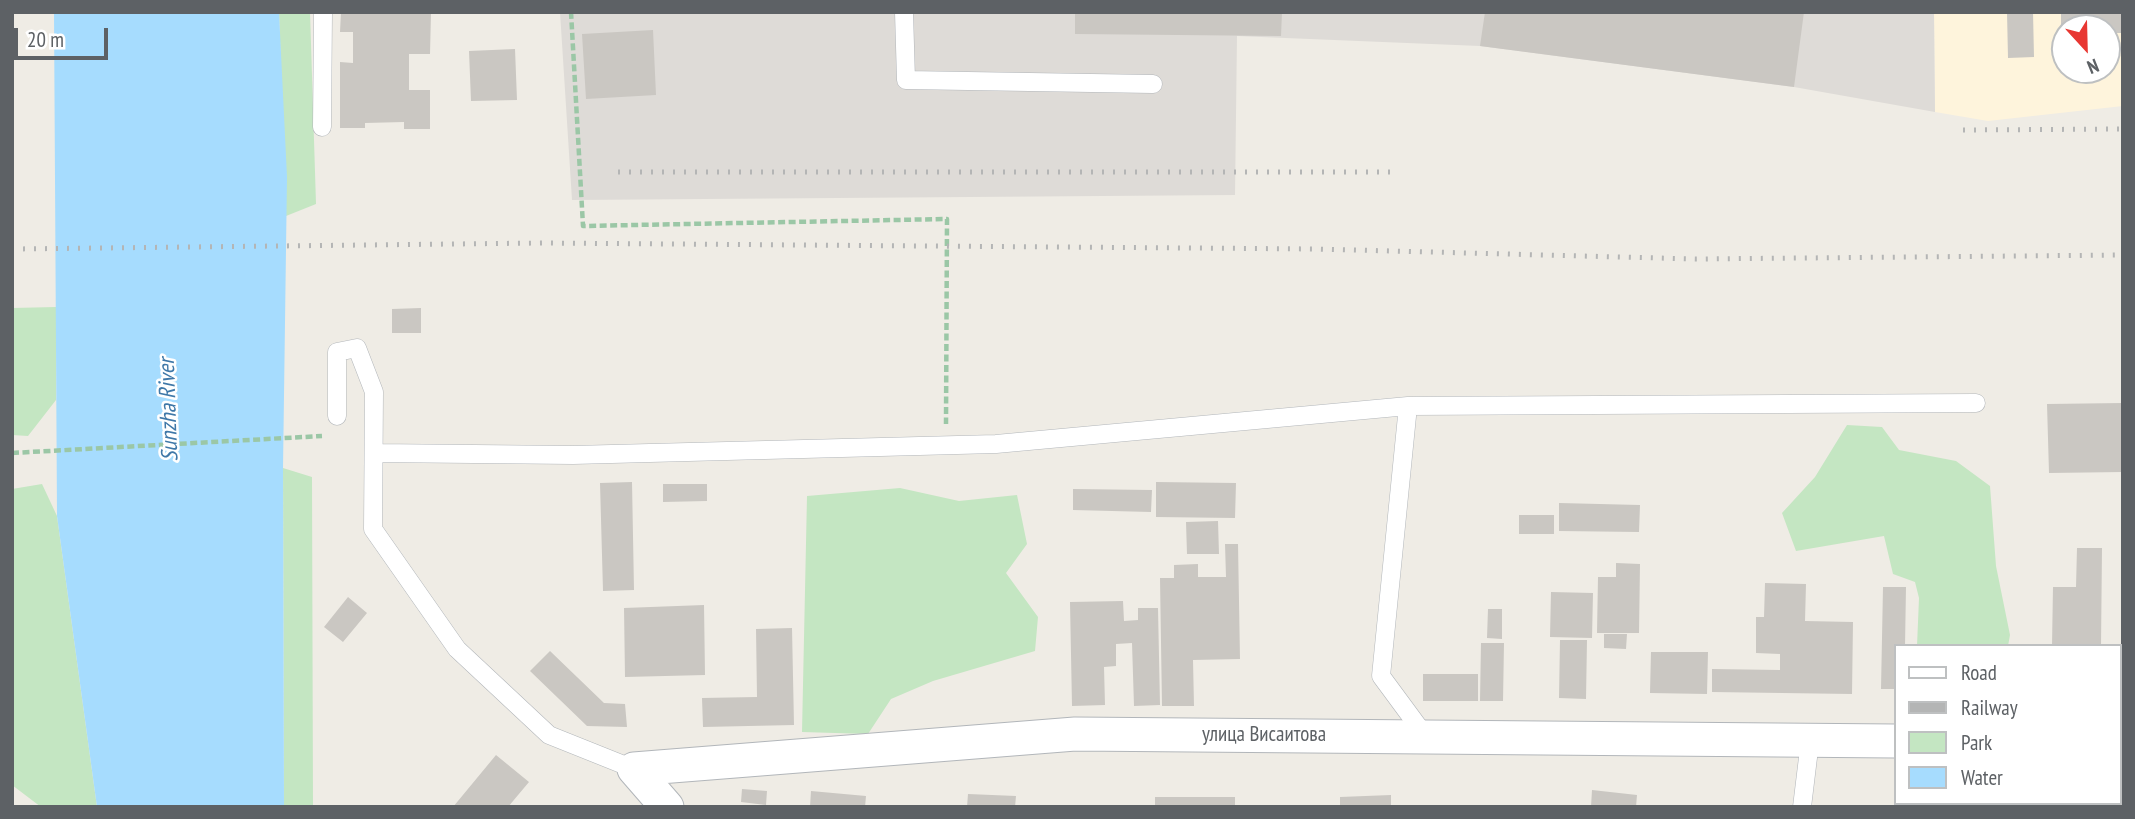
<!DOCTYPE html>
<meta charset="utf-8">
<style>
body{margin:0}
#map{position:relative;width:2135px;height:819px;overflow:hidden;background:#efece5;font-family:"PT Sans Narrow",sans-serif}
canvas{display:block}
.frame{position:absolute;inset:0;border:14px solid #5d6165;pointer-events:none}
.legend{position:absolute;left:1894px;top:644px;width:228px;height:161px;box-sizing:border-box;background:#fff;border:2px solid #bec0c1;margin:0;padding:9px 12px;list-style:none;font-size:21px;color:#5d6165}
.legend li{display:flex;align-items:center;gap:14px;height:35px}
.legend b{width:35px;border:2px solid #bec0c1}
.north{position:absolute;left:2051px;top:14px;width:70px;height:70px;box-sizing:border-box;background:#fff;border:2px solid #bec0c1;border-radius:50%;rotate:158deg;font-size:19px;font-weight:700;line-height:28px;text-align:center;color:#5d6165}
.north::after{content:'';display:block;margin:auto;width:24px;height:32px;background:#e83732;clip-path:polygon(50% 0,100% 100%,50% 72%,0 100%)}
.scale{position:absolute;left:14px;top:28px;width:94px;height:32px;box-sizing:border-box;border:4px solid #5d6165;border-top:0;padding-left:9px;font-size:21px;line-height:24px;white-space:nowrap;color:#5d6165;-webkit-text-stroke:5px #fff;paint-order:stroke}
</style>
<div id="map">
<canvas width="2135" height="819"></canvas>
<div class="frame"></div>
<ul class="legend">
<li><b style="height:9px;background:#fff"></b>Road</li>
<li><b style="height:9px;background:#b4b5b5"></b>Railway</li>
<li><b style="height:19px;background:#c4e6c2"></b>Park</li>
<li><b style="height:19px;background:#a6dcfe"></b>Water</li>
</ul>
<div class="north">N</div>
<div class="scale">20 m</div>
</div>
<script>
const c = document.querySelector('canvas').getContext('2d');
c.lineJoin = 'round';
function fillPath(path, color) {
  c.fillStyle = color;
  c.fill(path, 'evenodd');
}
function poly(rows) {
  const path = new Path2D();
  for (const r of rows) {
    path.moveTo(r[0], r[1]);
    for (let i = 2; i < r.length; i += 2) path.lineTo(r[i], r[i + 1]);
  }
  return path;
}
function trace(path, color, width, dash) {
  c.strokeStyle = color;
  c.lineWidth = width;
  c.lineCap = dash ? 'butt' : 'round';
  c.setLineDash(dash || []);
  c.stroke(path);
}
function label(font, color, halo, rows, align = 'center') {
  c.font = font + ' "PT Sans Narrow",sans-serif';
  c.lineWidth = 5;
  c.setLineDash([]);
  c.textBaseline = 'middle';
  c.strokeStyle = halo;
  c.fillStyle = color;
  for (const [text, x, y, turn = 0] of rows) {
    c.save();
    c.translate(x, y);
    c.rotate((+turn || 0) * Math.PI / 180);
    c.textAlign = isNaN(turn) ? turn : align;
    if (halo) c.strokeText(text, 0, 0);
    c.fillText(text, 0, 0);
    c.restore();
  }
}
fillPath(poly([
 [1934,12,2123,12,2123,106,1988,121,1935,112],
 [2065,28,2107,28,2107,70,2065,70]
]), '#fef4dc');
fillPath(poly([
 [560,12,1934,12,1935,112,1794,87,1480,46,1237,36,1235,195,572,200]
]), '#dedbd7');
fillPath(poly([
 [279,12,310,12,316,204,286,216],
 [56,307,56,400,28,436,12,435,12,308],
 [1847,425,1882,427,1899,450,1956,461,1990,486,1996,566,2010,635,2008,646,1917,646,1919,598,1915,582,1893,574,1884,536,1796,551,1782,513,1815,477],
 [283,468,312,477,313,807,284,807],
 [42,484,57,516,97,807,41,807,12,785,12,489],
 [900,488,959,501,1017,495,1027,544,1006,573,1038,617,1035,651,933,681,891,699,868,734,802,732,807,496]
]), '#c4e6c2');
fillPath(poly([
 [54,12,279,12,287,177,283,468,284,807,97,807,57,516]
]), '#a6dcfe');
fillPath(poly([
 [341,12,431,12,430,54,409,54,409,90,430,90,430,129,404,129,404,122,365,123,365,128,340,128,340,62,353,63,353,32,340,32],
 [1075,12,1282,12,1281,36,1075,34],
 [1485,12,1804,12,1794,87,1480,46],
 [2007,12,2033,12,2034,57,2008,58],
 [2061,12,2123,12,2123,33,2107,33,2107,28,2065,28,2065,34,2061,34],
 [653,30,656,95,586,99,582,34],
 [515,49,517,100,471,101,469,51],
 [421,308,421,333,392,333,392,309],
 [2123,403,2123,472,2049,473,2047,404],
 [632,482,634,590,603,591,600,483],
 [1156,482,1236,483,1235,518,1156,517],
 [663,484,707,484,707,501,663,502],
 [1073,489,1152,490,1151,512,1073,510],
 [1559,503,1640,505,1639,532,1559,531],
 [1519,515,1554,515,1554,534,1519,534],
 [1218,521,1219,554,1187,554,1186,522],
 [1225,544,1238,544,1240,659,1193,660,1194,706,1162,706,1160,578,1174,578,1174,565,1198,564,1198,577,1226,577],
 [2077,548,2102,548,2101,646,2052,646,2053,587,2076,587],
 [1616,563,1640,564,1639,633,1597,633,1598,577,1616,577],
 [1765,583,1806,584,1805,621,1853,622,1852,694,1712,692,1712,669,1780,670,1780,654,1756,653,1756,617,1764,617],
 [1883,587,1906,587,1905,646,1895,646,1895,689,1881,689],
 [1551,592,1593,593,1592,638,1550,637],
 [348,597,367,613,343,642,324,627],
 [1123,601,1124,621,1138,620,1138,608,1158,608,1160,705,1134,706,1132,643,1116,644,1116,666,1104,667,1105,705,1072,706,1070,602],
 [704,605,705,675,625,677,624,608],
 [1488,609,1502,609,1502,639,1487,638],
 [792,628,794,725,703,727,702,698,757,697,756,629],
 [1604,634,1627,634,1626,649,1604,648],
 [1560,640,1587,640,1586,699,1559,698],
 [1481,643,1504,643,1503,701,1480,701],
 [550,651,604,703,625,704,627,727,587,726,530,671],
 [1651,652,1708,652,1707,694,1650,693],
 [1423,674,1478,674,1478,701,1423,701],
 [496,755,529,782,508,807,453,807],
 [742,789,767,791,766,805,741,802],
 [1592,790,1637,795,1636,807,1591,807],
 [811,791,866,796,865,807,810,807],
 [968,794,1016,796,1015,807,967,807],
 [1391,795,1391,807,1340,807,1340,797],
 [1155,797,1235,797,1235,807,1155,807],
 [1958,803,2001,803,2001,807,1958,807],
 [2019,803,2060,803,2060,807,2019,807]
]), '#cac7c2');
const lane = poly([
 [904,12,906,80,1153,84],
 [322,127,323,12],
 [1408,406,1976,403],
 [337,416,337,352,357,348,374,392,373,529,457,649,549,735,634,769],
 [374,453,573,455,996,444,1408,406,1381,676,1426,737],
 [1802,807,1810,741]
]);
const street = poly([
 [2119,743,2123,743],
 [634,769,1075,734,1895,741],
 [634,769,667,807]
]);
trace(lane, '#b2b6ba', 19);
trace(street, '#b2b6ba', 35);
trace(poly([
 [571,12,583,226,947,219,946,424],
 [12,453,322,436]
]), '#9bc7a6', 4.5, [7, 3.5]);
trace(lane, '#fff', 18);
trace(street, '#fff', 33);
trace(poly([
 [1963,130,2123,129],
 [618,172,1392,172],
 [12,249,542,243,1316,249,1696,259,2123,255]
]), '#b4b5b5', 5, [2, 9]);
label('21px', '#5d6165', '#fff', [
 ["улица Висаитова",1264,735]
]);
label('italic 23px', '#3f78a8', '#fff', [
 ["Sunzha River",169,410,-92]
]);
</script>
